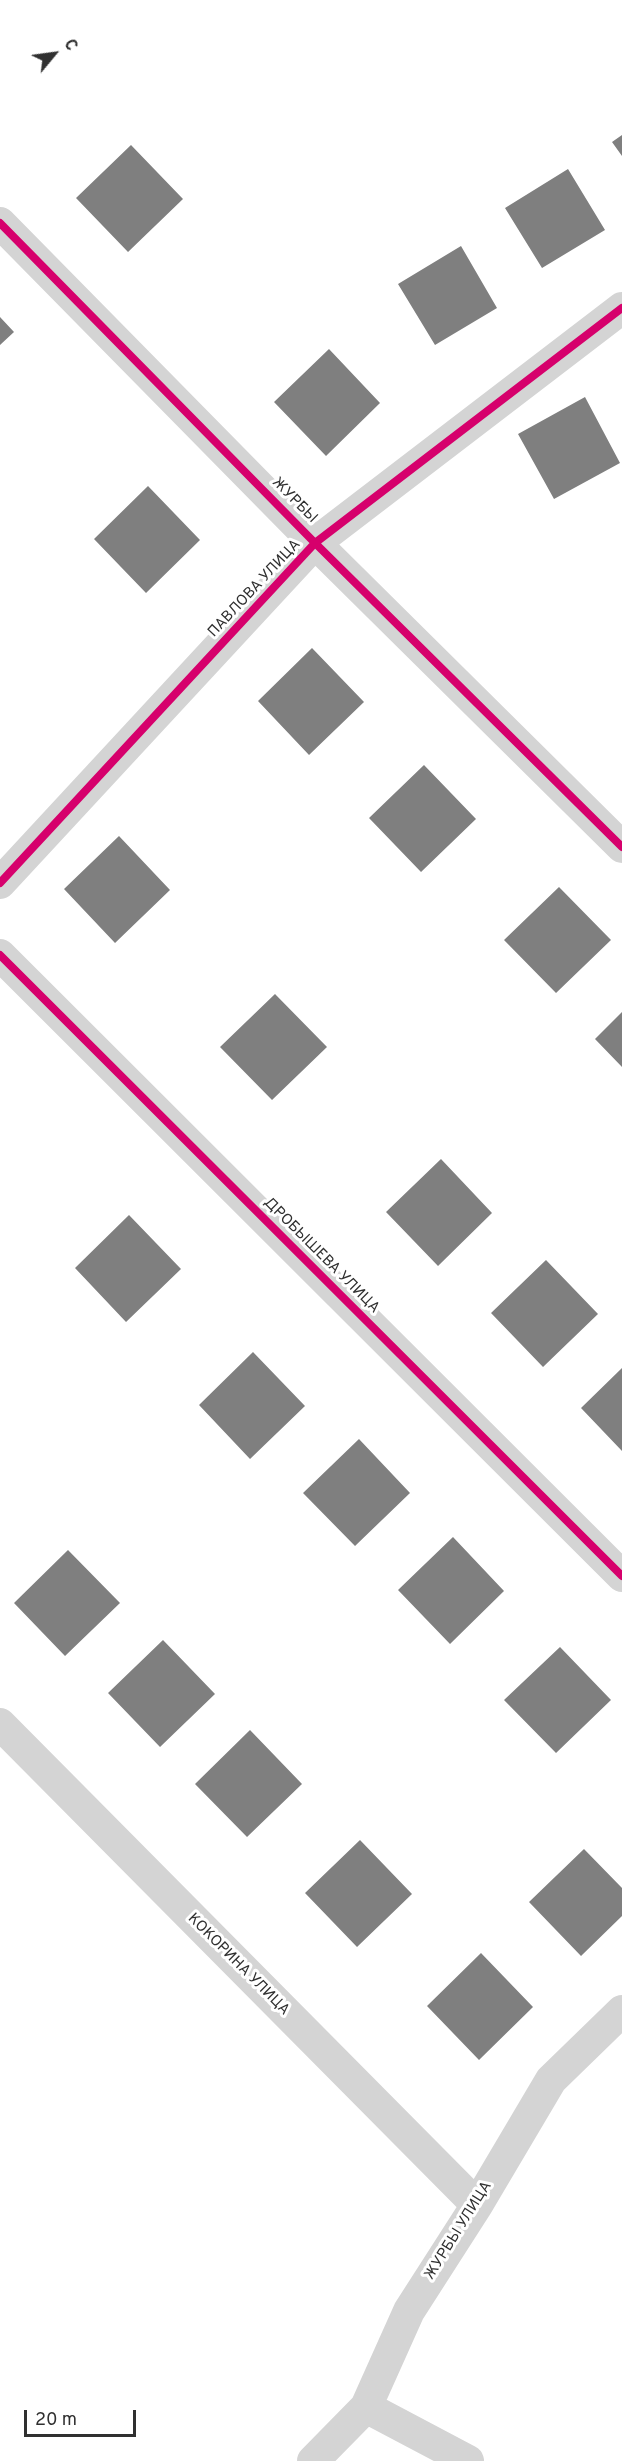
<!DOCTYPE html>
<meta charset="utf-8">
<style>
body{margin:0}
#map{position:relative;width:622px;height:2461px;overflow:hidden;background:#fff;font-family:Overpass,sans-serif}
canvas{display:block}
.north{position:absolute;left:24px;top:24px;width:60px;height:60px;-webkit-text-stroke:4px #fff;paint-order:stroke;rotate:61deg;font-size:16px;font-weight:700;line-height:24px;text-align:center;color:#303030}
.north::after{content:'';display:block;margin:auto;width:21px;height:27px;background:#303030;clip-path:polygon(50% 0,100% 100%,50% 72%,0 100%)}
.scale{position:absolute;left:24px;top:2410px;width:112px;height:27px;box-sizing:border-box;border:3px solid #303030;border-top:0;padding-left:8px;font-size:18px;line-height:21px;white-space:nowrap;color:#303030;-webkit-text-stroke:4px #fff;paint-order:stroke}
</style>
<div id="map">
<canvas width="622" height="2461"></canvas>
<div class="north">С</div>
<div class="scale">20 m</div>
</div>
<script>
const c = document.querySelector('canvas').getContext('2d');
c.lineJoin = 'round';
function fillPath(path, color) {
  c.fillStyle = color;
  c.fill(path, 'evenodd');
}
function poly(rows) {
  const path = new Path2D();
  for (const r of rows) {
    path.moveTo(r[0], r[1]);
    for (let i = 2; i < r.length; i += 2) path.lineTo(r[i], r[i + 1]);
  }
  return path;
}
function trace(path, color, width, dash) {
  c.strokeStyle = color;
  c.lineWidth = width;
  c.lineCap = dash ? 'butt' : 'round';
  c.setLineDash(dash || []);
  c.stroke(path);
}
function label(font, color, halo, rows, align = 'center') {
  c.font = font + ' Overpass,sans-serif';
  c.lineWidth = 6;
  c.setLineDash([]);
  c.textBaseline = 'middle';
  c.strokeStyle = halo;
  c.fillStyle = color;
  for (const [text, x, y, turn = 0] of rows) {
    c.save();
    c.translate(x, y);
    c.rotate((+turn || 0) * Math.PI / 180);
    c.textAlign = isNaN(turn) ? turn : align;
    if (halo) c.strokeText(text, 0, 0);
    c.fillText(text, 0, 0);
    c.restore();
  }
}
fillPath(poly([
 [622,135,622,156,612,142],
 [131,145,183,199,128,252,76,198],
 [568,169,605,230,542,268,505,208],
 [461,246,497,308,435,345,398,284],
 [0,317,14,332,0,345],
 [329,349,380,403,326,456,274,402],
 [585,397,620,463,554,499,518,434],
 [148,486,200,540,146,593,94,539],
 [312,648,364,702,309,755,258,701],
 [424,765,476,819,421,872,369,818],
 [119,836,170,890,115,943,64,889],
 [559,887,611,940,556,993,504,940],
 [275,994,327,1047,272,1100,220,1047],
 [622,1012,622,1067,595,1039],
 [441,1159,492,1213,438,1266,386,1212],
 [129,1215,181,1269,126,1322,75,1268],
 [546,1260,598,1314,543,1367,491,1313],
 [253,1352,305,1406,250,1459,199,1405],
 [622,1368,622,1451,581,1408],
 [359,1439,410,1493,355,1546,303,1493],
 [453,1537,504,1591,450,1644,398,1590],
 [68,1550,120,1603,65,1656,14,1603],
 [163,1640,215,1694,160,1747,108,1693],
 [560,1647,611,1700,556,1753,504,1700],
 [250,1730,302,1784,247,1837,195,1784],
 [360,1840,412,1894,357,1947,305,1893],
 [584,1849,622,1888,622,1916,581,1956,529,1902],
 [481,1953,533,2007,479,2060,427,2006]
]), '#7f7f7f');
trace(poly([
 [0,223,315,543,622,847],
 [0,883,315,543,622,308],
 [0,955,622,1576],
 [0,1724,477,2205],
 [366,2407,468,2461],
 [313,2461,366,2407,409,2311,477,2205,551,2080,622,2011]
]), '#d4d4d4', 32);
trace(poly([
 [0,223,315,543,622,847],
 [0,883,315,543,622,308],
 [0,955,622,1576]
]), '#d6006c', 8);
label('15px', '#303030', '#fff', [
 ["ЖУРБЫ",294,501,45],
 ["ПАВЛОВА УЛИЦА",255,589,-47],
 ["ДРОБЫШЕВА УЛИЦА",321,1256,45],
 ["КОКОРИНА УЛИЦА",238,1965,45],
 ["ЖУРБЫ УЛИЦА",459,2231,-58]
]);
</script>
